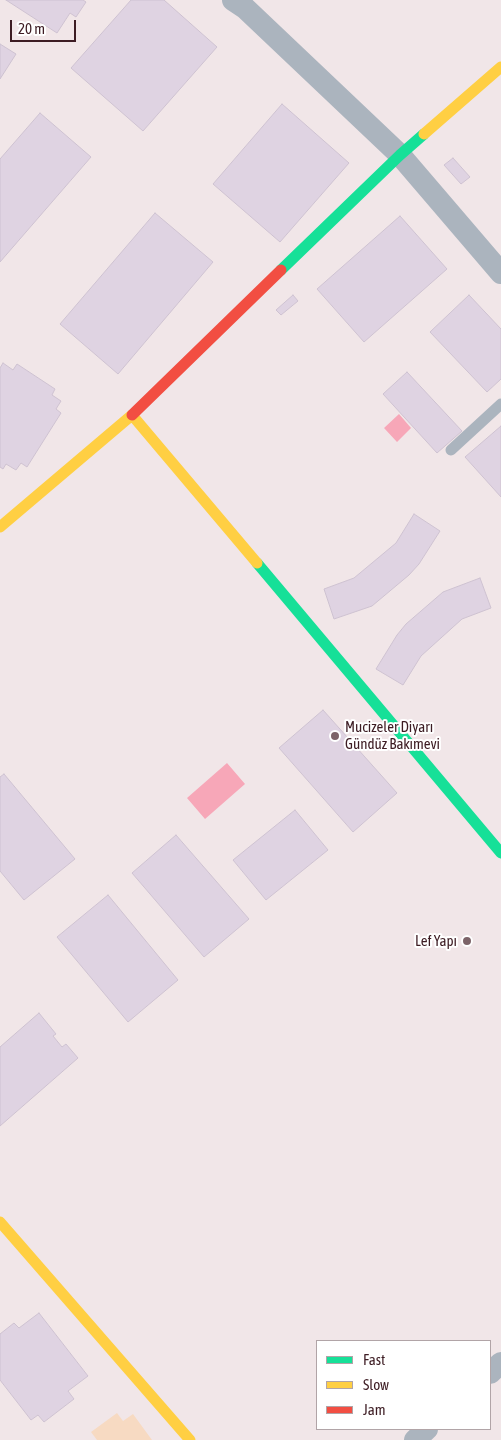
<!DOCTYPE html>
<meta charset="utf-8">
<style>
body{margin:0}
#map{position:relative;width:501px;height:1440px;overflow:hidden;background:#f1e6e8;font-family:"Asap Condensed",sans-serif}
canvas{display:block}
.legend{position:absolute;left:316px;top:1340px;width:175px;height:90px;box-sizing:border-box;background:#fff;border:1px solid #b1a4a7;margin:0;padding:6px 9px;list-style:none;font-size:15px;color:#3d1c23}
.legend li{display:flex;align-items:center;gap:10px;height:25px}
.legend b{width:25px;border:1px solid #b1a4a7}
.scale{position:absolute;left:10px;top:20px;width:66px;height:22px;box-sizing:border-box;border:2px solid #3d1c23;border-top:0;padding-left:6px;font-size:15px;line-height:18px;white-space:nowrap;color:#3d1c23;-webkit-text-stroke:4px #fff;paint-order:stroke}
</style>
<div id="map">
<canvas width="501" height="1440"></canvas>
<ul class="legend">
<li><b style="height:6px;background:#16e098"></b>Fast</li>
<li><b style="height:6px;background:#ffcf43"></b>Slow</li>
<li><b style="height:6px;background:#f24e42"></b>Jam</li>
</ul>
<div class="scale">20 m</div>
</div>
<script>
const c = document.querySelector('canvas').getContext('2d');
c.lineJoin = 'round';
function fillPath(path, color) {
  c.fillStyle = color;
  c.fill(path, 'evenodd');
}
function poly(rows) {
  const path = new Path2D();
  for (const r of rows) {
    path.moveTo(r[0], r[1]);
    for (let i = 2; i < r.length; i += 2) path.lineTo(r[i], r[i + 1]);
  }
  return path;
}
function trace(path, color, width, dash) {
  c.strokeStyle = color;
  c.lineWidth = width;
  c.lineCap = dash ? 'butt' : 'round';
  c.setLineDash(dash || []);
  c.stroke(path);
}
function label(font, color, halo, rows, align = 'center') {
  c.font = font + ' "Asap Condensed",sans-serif';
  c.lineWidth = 4;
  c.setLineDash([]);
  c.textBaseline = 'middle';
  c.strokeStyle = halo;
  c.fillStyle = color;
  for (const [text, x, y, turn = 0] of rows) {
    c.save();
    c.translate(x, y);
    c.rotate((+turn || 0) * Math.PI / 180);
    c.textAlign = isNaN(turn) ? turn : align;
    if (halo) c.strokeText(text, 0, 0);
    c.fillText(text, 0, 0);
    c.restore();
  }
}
fillPath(poly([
 [117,1413,123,1421,133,1414,152,1440,97,1440,91,1432]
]), '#f7dac2');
fillPath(poly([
 [399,414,411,428,397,442,384,428],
 [227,763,245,784,205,819,187,798]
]), '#f7a7b8');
const building = poly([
 [6,0,83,0,86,2,76,17,70,13,57,33,6,0],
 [131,0,164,0,217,47,143,131,71,68,131,0],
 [0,44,16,54,0,79,0,44],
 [282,104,349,163,280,242,213,184,282,104],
 [40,113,91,157,0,262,0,159,40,113],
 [453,158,470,177,461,184,444,165,453,158],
 [155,213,213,262,118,374,60,324,155,213],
 [400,216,447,269,364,342,317,289,400,216],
 [293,295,298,301,281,315,276,310,293,295],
 [469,295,501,329,501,379,487,392,430,332,469,295],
 [3,363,13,370,17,364,55,389,52,395,61,401,56,409,61,413,27,467,21,463,16,470,6,464,3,469,0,467,0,368,3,363],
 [407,372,462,431,437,453,383,394,407,372],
 [501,426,501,497,465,457,501,426],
 [414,514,440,531,419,564,409,575,372,606,334,619,324,589,354,578,396,543,414,514],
 [480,578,491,608,462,619,421,656,403,685,376,669,397,635,406,624,443,592,480,578],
 [323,710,397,793,353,832,279,748,323,710],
 [4,774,75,859,24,900,0,871,0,777,4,774],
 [295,810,328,850,266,900,233,860,295,810],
 [176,835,249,919,204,957,132,873,176,835],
 [108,895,178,980,128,1022,57,937,108,895],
 [39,1013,56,1034,53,1036,62,1047,66,1044,78,1058,0,1126,0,1047,39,1013],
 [39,1313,88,1376,68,1391,74,1399,44,1422,38,1415,31,1420,0,1380,0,1334,14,1323,19,1328,39,1313]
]);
fillPath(building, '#dfd3e2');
trace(building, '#cec2d1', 1);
trace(poly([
 [451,450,501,404]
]), '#abb4be', 11);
trace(poly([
 [233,0,245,8,400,155,501,273],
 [490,1373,501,1363],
 [415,1440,427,1429]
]), '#abb4be', 22);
trace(poly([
 [281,270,400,155,424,134],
 [257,563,501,853]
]), '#16e098', 11);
trace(poly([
 [424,134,501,67],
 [0,527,132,415,257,563],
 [0,1222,190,1440]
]), '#ffcf43', 11);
trace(poly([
 [132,415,281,270]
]), '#f24e42', 11);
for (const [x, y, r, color] of [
 [335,736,5,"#7c6368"],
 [467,941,5,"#7c6368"]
]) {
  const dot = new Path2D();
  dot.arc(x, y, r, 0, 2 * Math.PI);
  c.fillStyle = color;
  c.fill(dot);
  trace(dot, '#fff', 2);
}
label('15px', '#3d1c23', '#fff', [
 ["Mucizeler Diyarı",345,727],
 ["Gündüz Bakımevi",345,744],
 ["Lef Yapı",457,941,"right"]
], 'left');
</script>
